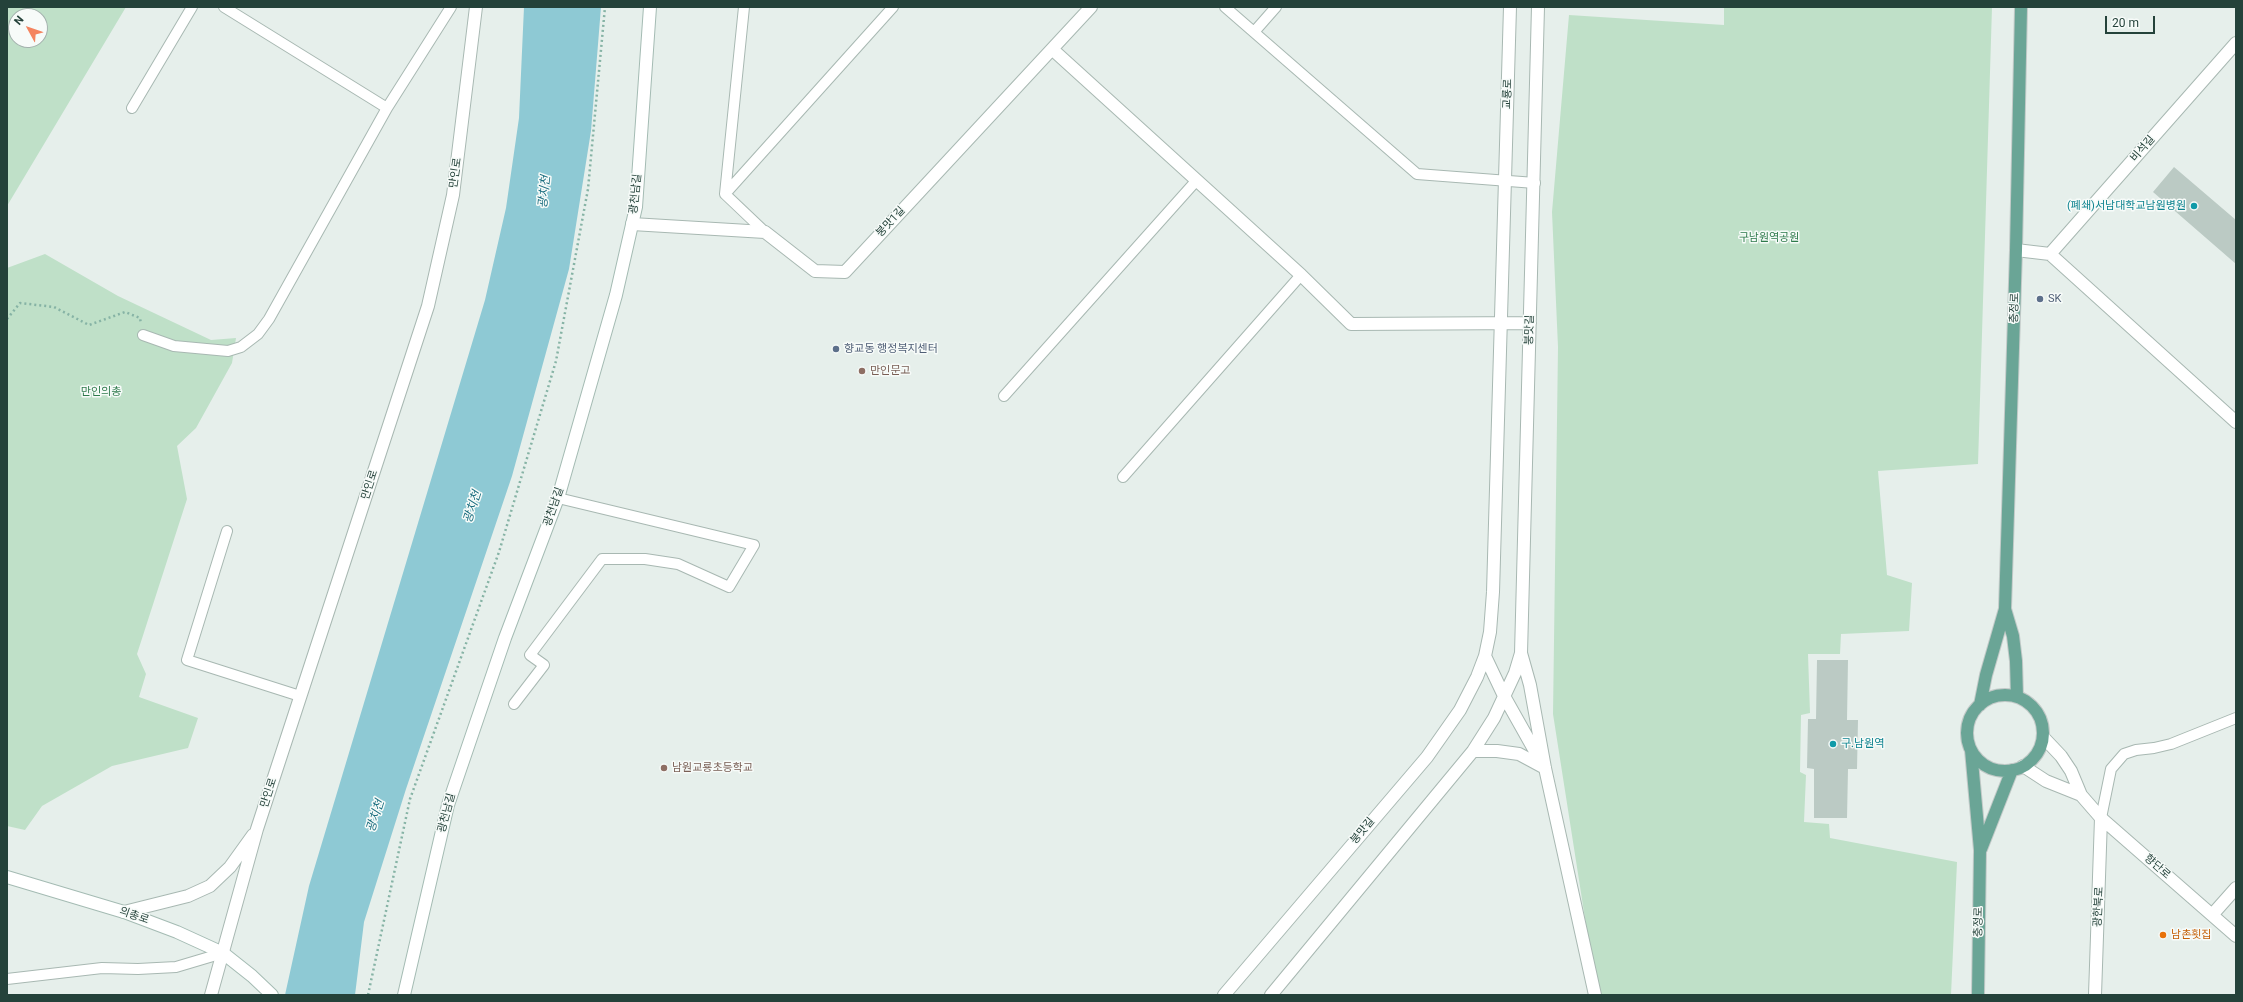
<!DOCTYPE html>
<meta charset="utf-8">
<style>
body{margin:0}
#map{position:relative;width:2243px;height:1002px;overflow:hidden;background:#e6efeb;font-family:Roboto,sans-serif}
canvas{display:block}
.frame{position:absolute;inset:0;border:8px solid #24423a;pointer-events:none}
.north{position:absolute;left:8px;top:8px;width:40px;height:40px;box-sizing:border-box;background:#f7fbf9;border:1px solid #a3b1ad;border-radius:50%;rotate:310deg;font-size:11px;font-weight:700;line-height:16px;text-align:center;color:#24423a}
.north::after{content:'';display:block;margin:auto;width:14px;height:18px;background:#f4845f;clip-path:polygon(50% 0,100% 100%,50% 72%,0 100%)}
.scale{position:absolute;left:2105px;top:16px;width:50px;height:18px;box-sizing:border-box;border:2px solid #24423a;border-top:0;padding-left:5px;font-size:12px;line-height:14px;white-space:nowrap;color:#24423a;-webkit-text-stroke:3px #f7fbf9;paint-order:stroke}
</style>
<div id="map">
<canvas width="2243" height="1002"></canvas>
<div class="frame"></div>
<div class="north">N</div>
<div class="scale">20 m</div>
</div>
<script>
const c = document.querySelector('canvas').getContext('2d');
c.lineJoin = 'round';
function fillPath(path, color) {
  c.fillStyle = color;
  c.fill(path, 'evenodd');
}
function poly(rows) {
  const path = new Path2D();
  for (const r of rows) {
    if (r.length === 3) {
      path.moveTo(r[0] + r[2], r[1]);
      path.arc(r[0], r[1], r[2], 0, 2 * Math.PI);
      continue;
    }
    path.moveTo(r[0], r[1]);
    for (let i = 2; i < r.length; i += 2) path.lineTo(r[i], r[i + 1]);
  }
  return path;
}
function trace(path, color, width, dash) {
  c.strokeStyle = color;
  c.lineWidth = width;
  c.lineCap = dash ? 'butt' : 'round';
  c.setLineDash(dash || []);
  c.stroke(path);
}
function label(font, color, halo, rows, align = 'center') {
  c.font = font + ' Roboto,"Noto Sans KR",sans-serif';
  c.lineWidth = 3;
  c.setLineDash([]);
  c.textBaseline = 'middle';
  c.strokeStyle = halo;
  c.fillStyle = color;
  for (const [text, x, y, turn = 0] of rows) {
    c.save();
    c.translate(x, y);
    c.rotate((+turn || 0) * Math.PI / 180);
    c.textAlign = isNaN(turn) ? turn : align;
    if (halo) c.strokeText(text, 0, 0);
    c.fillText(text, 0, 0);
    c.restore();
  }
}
fillPath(poly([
 [7,7,126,7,7,206],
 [16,16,40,16,40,40,16,40],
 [1724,7,1992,7,1978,464,1878,471,1887,575,1912,583,1909,631,1841,634,1840,654,1808,654,1810,713,1801,715,1800,772,1806,775,1804,822,1829,824,1830,838,1957,862,1951,995,1597,995,1553,714,1558,347,1552,212,1569,15,1724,25],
 [45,254,118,296,211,340,236,338,232,363,196,428,177,446,187,499,137,654,146,674,139,697,198,718,188,748,112,766,42,806,25,830,7,826,7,268]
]), '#bfe0c8');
fillPath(poly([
 [524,7,601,7,591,131,569,269,512,476,406,789,364,922,355,995,285,995,309,886,485,300,506,208,519,118]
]), '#8ec9d4');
fillPath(poly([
 [2174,167,2236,220,2236,264,2153,192],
 [1817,660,1848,660,1847,720,1858,720,1857,769,1848,769,1847,818,1814,818,1814,769,1807,768,1808,719,1816,719]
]), '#bbcac4');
const lane = poly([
 [224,7,387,108],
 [744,7,725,194,765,232],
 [1225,7,1417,174,1535,183],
 [1254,32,1276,7],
 [132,108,192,7],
 [725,194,893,7],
 [143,335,174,346,228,351,241,347,258,334,269,319,387,108,451,7],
 [1004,396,1196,181],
 [1123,477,1301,275],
 [227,531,187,660,300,696],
 [514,704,544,665,530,655,602,559,645,559,678,564,729,587,754,545,558,498],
 [2101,818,2111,769,2124,754,2136,750,2154,748,2171,744,2236,718],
 [7,979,102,968,138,969,176,967,223,953]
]);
const street = poly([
 [1052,49,1301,275,1351,324,1530,323],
 [632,224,765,232,815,271,845,272,1091,7],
 [2016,250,2050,254,2236,422],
 [2050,254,2236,43],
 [1521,653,1530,685,1545,768,1595,995],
 [1485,656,1504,696,1540,760],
 [2043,737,2061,756,2071,771,2081,795,2101,818,2236,936],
 [1473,751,1497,751,1519,754,1545,768],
 [2023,766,2046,781,2081,795],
 [124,912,188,896,210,886,230,867,253,835],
 [2212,915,2236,888],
 [211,995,257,829,428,306,453,195,476,7],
 [1224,995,1427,757,1460,710,1477,677,1485,656,1490,632,1493,592,1510,7],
 [1271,995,1473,751,1494,718,1515,673,1521,653,1538,7],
 [2095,995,2101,818]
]);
const secondary = poly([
 [7,877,124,912,177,932,223,953,252,976,272,995],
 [404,995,448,805,505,638,558,498,616,295,636,207,650,7]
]);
const primary = poly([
 [2005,609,2013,636,2016,661,2017,697],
 [2005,733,38],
 [1980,705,1986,675,2005,609,2016,250,2021,7],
 [1971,750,1980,850,1978,995],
 [1981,849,2012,770]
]);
trace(lane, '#a8b8b2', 12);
trace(street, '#a8b8b2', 14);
trace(secondary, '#a4bbb3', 14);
trace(primary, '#c2cac8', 14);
trace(poly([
 [7,319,20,303,54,307,89,325,125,312,140,318,141,324],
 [368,995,410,799,499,552,556,361,588,189,605,7]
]), '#86b3a5', 2.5, [2, 3]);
trace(lane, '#fff', 10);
trace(street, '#fff', 12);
trace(secondary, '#fff', 12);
trace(primary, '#6aa596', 12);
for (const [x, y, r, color] of [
 [2194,206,4,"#0f9aa8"],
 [2040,299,4,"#5c6f8a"],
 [836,349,4,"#5c6f8a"],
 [862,371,4,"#8d6e63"],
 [1833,744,4,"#0f9aa8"],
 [664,768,4,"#8d6e63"],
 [2163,935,4,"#e8710a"]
]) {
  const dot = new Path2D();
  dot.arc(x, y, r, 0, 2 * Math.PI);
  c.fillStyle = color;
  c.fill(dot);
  trace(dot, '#f7fbf9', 1.5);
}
label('11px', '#24423a', '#f7fbf9', [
 ["교룡로",1508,94,-88],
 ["비석길",2143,149,-49],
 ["만인로",456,173,-82],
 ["광천남길",636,194,-84],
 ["붕맛1길",891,222,-47],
 ["충정로",2015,308,-88],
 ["붕맛길",1530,330,-88],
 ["만인로",370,485,-72],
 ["광천남길",554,507,-71],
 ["만인로",269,793,-72],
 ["광천남길",447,813,-75],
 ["붕맛길",1363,831,-50],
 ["향단로",2157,867,41],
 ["광한북로",2099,907,-87],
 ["의총로",134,916,19],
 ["충정로",1979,922,-89]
]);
label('11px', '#0d838f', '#f7fbf9', [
 ["(폐쇄)서남대학교남원병원",2186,206],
 ["구.남원역",1841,744,"left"]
], 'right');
label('11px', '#2d7a4b', '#f7fbf9', [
 ["구남원역공원",1769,238],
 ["만인의총",101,392]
]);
label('11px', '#4e5e75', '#f7fbf9', [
 ["SK",2048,299],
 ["향교동 행정복지센터",844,349]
], 'left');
label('11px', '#785e54', '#f7fbf9', [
 ["만인문고",870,371],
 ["남원교룡초등학교",672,768]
], 'left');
label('11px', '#c56008', '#f7fbf9', [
 ["남촌횟집",2171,935]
], 'left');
label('italic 12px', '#1c6f80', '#f7fbf9', [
 ["광치천",545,192,-84],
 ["광치천",473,507,-72],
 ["광치천",376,816,-72]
]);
</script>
